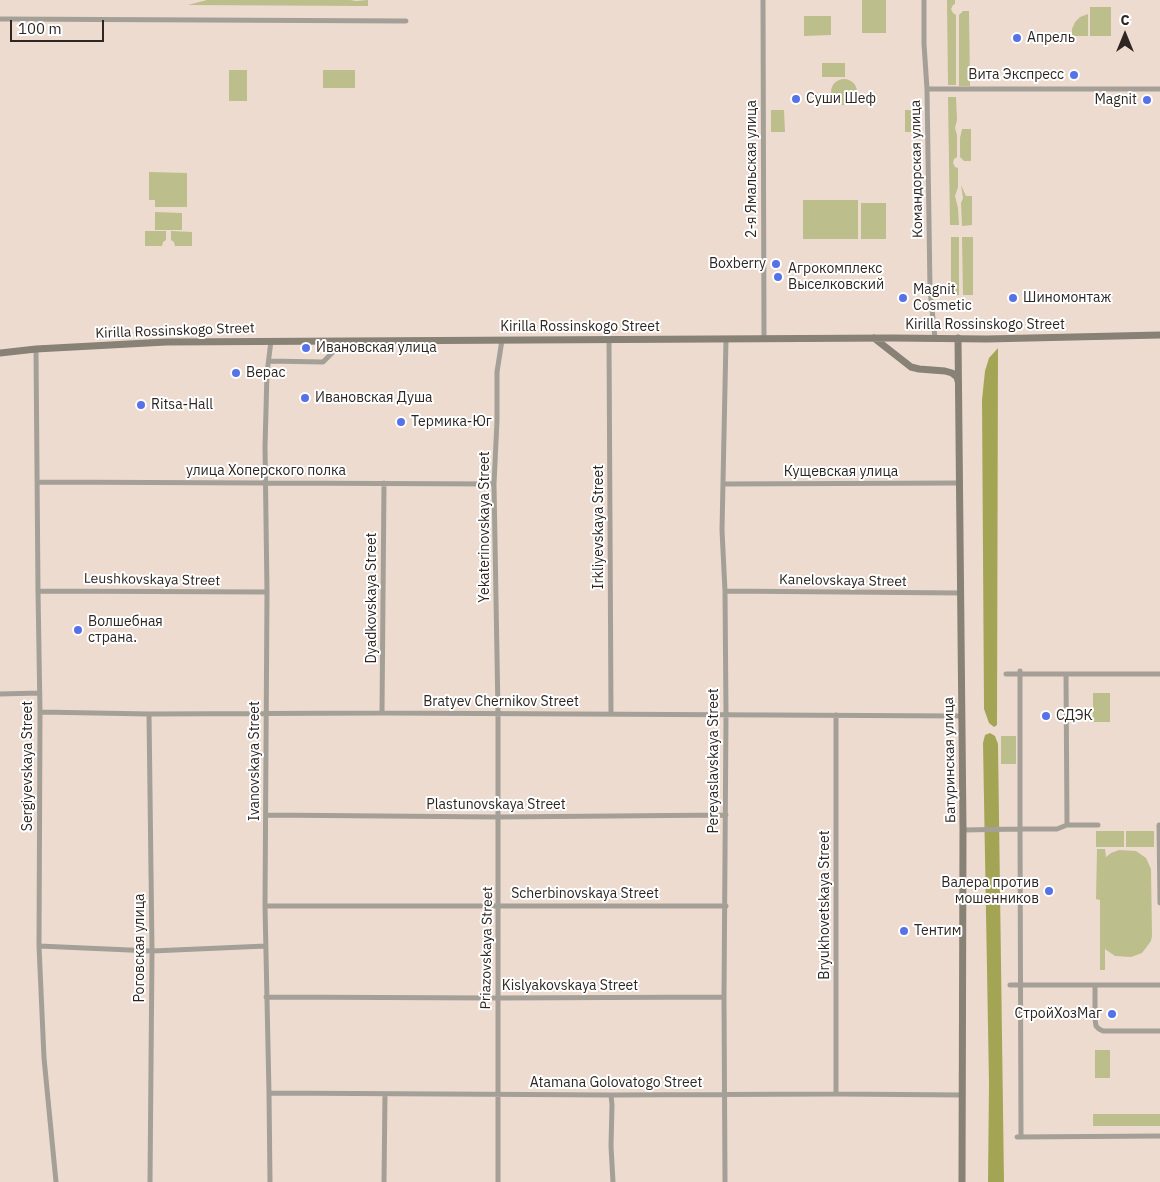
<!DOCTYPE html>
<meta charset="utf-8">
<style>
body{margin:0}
#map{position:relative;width:1160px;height:1182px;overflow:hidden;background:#eedbcf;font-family:"IBM Plex Sans",sans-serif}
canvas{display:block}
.north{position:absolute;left:1100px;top:10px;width:50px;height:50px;-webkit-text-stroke:4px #fff;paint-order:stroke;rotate:0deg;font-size:14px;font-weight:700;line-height:20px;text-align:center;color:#2d2622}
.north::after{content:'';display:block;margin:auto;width:18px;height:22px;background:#2d2622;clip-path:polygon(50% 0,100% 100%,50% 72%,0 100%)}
.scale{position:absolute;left:10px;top:20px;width:94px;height:22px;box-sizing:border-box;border:2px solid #2d2622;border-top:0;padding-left:6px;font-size:15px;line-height:18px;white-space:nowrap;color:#2d2622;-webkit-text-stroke:4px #fff;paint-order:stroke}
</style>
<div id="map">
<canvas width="1160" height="1182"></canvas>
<div class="north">С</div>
<div class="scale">100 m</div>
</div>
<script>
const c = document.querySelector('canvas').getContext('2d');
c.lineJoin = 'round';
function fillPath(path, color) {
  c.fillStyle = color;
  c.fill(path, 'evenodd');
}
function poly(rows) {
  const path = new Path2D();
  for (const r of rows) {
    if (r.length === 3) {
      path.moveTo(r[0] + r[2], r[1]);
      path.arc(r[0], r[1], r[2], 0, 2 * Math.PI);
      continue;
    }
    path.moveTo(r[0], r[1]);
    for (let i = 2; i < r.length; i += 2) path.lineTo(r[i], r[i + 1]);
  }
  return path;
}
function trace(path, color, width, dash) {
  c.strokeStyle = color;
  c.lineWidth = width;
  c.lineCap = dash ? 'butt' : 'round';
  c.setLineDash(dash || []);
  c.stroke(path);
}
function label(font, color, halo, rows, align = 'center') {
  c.font = font + ' "IBM Plex Sans",sans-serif';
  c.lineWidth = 4;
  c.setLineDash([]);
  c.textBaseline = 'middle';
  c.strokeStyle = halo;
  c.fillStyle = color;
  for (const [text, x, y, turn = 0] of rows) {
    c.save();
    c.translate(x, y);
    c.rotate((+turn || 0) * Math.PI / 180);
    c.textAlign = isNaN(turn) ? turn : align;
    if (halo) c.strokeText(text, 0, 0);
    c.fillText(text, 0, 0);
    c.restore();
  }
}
fillPath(poly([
 [207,0,350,0,356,1,368,0,368,6,188,5],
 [862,0,886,0,886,33,862,33],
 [947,0,955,0,955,4,953,5,951,9,953,13,956,15,956,85,948,85],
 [1090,7,1111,7,1111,36,1090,36],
 [963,11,969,11,970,86,959,86,959,15],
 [1088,14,1088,36,1072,36,1072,29,1075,22,1080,17],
 [804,16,831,16,831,35,804,36],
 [822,63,845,63,845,77,822,77],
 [229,70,247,70,247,101,229,101],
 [323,70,355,70,355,88,323,88],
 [844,92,13],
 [948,97,956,97,957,120,955,128,957,135,957,157,954,159,953,163,955,167,958,168,958,187,955,196,958,208,959,225,950,225],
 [771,110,784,110,785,132,771,132],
 [905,110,921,110,921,132,905,132],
 [962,129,971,129,971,161,964,161,960,157,960,138],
 [149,172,187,173,187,207,155,207,155,200,149,200],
 [961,185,966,196,972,196,972,225,962,226,961,203,963,198],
 [803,200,858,200,858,239,803,239],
 [861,203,886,203,886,239,861,239],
 [155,212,182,213,182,230,155,230],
 [145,231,166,231,166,240,163,242,162,246,145,246],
 [171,231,192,232,192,246,175,246,174,242,171,240],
 [951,237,959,237,959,295,951,295],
 [962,237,973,237,973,295,963,295],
 [1093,693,1110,693,1110,722,1093,722],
 [1001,736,1016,736,1016,764,1001,764],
 [1096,831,1124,831,1124,847,1096,847],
 [1126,831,1154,831,1154,847,1126,847],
 [1097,849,1105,849,1106,857,1111,853,1119,850,1136,851,1146,858,1151,869,1152,936,1151,941,1142,953,1131,957,1115,956,1105,949,1105,970,1100,970,1100,900,1096,899],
 [1095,1050,1110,1050,1110,1078,1095,1078],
 [1093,1114,1160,1114,1160,1126,1093,1126]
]), '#bcbe8b');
fillPath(poly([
 [998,348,997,725,994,727,989,723,984,709,982,400,985,371,989,358],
 [990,733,995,736,998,744,1004,1182,988,1182,989,1083,983,743,985,735]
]), '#a4a554');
trace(poly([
 [763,0,764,339],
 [924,0,924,44,927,89,930,290,935,338],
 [0,19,406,21],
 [927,89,1160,89],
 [609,340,611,714],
 [36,349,38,591,40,712,39,946,44,1058,56,1182],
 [269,361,323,362,333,352,332,341],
 [38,482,494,484],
 [723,484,959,483],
 [38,591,267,592],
 [725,591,960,593],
 [1020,671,1020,829,1057,829,1067,825,1098,825],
 [1006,674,1160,674],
 [1066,674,1067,825],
 [0,694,40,693],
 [40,712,149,714,382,713,962,716],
 [382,713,384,483],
 [149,714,152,951,150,1182],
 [266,815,498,817,726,815],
 [1159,825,1160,903],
 [963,830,1020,829,1021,1137],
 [265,906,726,906],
 [39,946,152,951,266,946],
 [1010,985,1160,985],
 [1095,985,1095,1019,1096,1026,1099,1029,1103,1031,1160,1031],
 [266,997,497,998,724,997],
 [269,1093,611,1095,836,1094,963,1095],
 [836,1094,836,715],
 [611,1095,612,1105,611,1146,613,1182],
 [1017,1137,1160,1136],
 [270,1182,269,1093,265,906,267,592,265,447,267,373,271,341],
 [384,1182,385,1094],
 [498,1182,498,713,494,484,497,421,497,372,502,340],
 [725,1182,724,997,726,715,725,591,722,530,726,339]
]), '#a4a098', 5);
trace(poly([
 [874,338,911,367,919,369,945,371,952,373,957,377,958,381],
 [958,338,963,830,962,1182],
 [0,353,36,349,166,342,893,338,987,339,1160,335]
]), '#878176', 7);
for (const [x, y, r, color] of [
 [1017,38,5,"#5572e8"],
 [1074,75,5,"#5572e8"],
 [796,99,5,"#5572e8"],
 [1147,100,5,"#5572e8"],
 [776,264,5,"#5572e8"],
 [778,277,5,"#5572e8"],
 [903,298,5,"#5572e8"],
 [1013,298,5,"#5572e8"],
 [306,348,5,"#5572e8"],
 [236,373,5,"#5572e8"],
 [305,398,5,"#5572e8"],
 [141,405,5,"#5572e8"],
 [401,422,5,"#5572e8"],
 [78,630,5,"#5572e8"],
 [1046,716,5,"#5572e8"],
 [1049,891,5,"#5572e8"],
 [904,931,5,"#5572e8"],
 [1112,1014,5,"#5572e8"]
]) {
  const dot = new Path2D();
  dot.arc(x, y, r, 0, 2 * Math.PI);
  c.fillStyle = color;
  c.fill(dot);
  trace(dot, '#fff', 2);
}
label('14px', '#2d2622', '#fff', [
 ["Апрель",1027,38],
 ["Вита Экспресс",1064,75,"right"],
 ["Суши Шеф",806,99],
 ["Magnit",1137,100,"right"],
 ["Boxberry",766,264,"right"],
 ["Агрокомплекс",788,269],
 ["Выселковский",788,285],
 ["Magnit",913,290],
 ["Cosmetic",913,306],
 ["Шиномонтаж",1023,298],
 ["Ивановская улица",316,348],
 ["Верас",246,373],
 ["Ивановская Душа",315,398],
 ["Ritsa-Hall",151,405],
 ["Термика-Юг",411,422],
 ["Волшебная",88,622],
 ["страна.",88,638],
 ["СДЭК",1056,716],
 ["Валера против",1039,883,"right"],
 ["мошенников",1039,899,"right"],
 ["Тентим",914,931],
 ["СтройХозМаг",1102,1014,"right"]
], 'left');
label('14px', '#2d2622', '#fff', [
 ["2-я Ямальская улица",752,169,-90],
 ["Командорская улица",917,169,-91],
 ["Kirilla Rossinskogo Street",985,325],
 ["Kirilla Rossinskogo Street",580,327],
 ["Kirilla Rossinskogo Street",175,331,-2],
 ["улица Хоперского полка",266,471],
 ["Кущевская улица",841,472],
 ["Yekaterinovskaya Street",485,527,-90],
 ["Irkliyevskaya Street",599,527,-90],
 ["Leushkovskaya Street",152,580,1],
 ["Kanelovskaya Street",843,581,1],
 ["Dyadkovskaya Street",372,598,-90],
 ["Bratyev Chernikov Street",501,702],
 ["Батуринская улица",950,760,-91],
 ["Ivanovskaya Street",255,761,-90],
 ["Pereyaslavskaya Street",714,761,-90],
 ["Sergiyevskaya Street",28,766,-90],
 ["Plastunovskaya Street",496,805],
 ["Scherbinovskaya Street",585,894],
 ["Bryukhovetskaya Street",825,905,-90],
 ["Роговская улица",140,948,-90],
 ["Priazovskaya Street",487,948,-89],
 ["Kislyakovskaya Street",570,986],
 ["Atamana Golovatogo Street",616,1083]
]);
</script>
